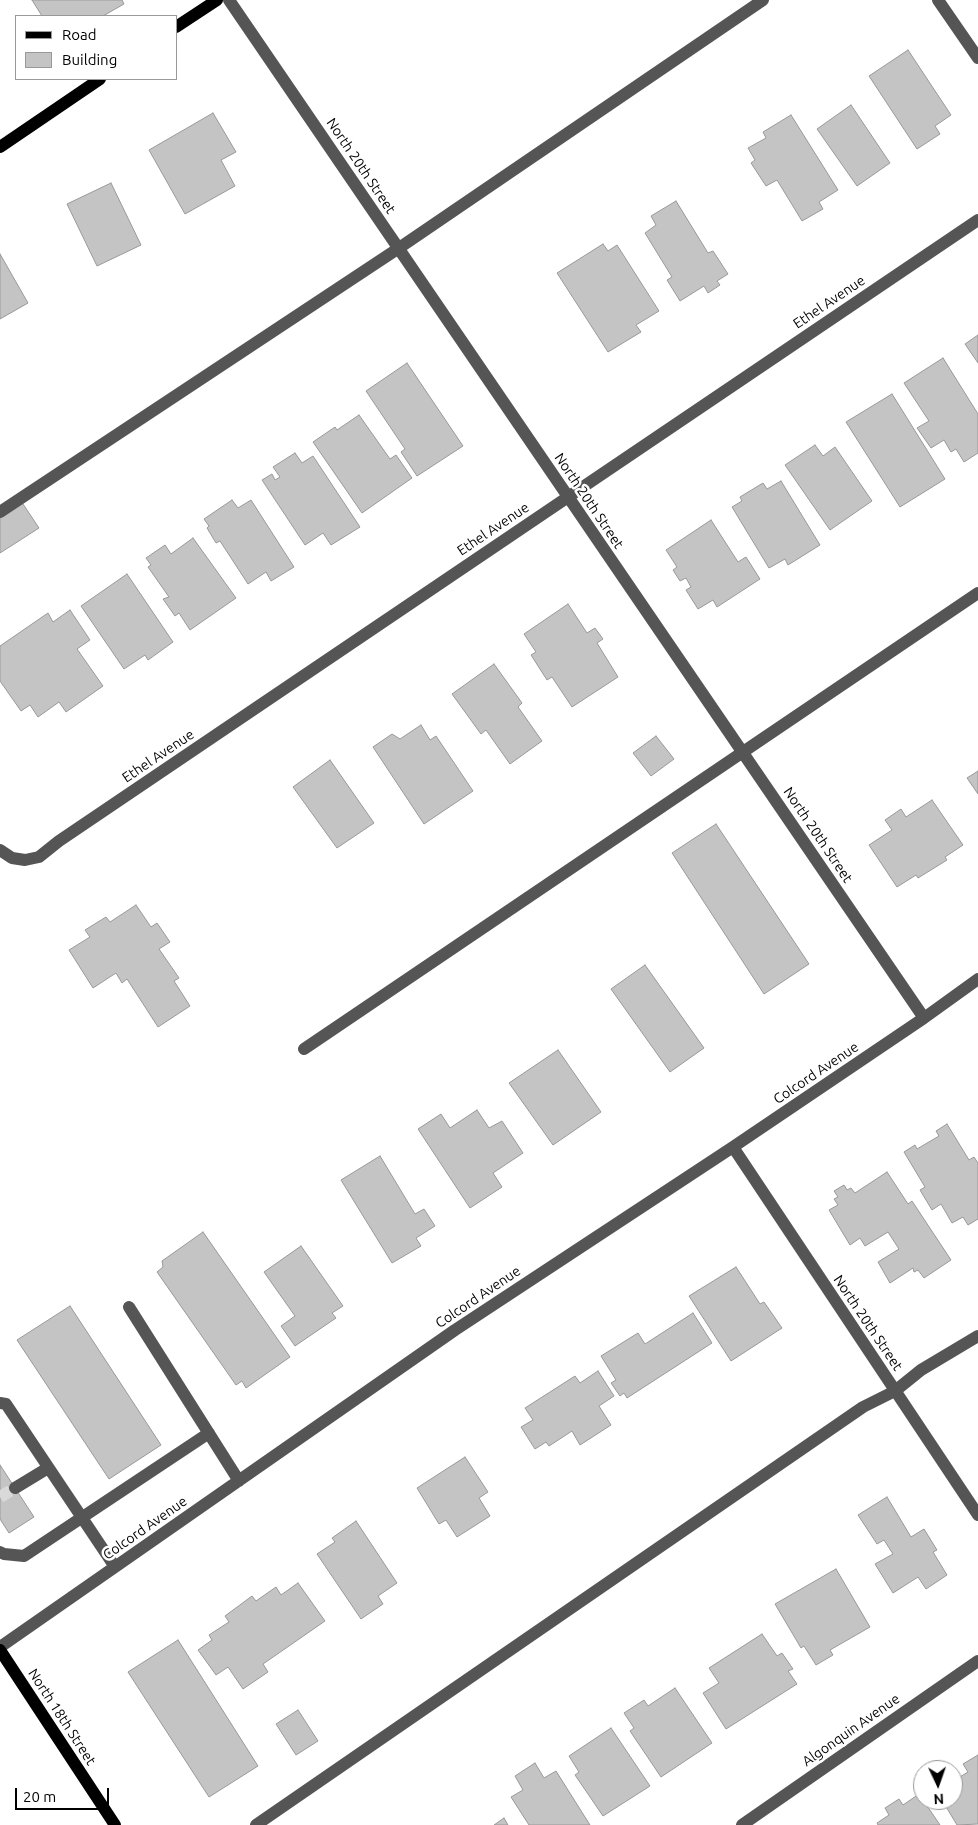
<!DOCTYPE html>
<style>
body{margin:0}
#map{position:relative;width:978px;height:1825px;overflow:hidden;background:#fff;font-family:Ubuntu,sans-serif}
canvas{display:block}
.legend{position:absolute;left:15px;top:15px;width:162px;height:65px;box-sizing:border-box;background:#fff;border:1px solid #999;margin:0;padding:6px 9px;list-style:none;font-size:15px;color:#000}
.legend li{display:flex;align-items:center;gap:10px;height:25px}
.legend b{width:25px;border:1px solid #999}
.north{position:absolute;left:913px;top:1760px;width:50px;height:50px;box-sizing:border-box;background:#fff;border:1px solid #999;border-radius:50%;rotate:177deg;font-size:14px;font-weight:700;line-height:20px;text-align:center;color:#000}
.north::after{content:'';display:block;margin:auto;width:18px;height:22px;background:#000;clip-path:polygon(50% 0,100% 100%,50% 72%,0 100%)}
.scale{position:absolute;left:15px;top:1788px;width:94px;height:22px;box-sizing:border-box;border:2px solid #000;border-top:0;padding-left:6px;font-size:15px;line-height:18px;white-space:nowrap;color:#000;-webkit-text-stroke:4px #fff;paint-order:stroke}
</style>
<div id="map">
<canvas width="978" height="1825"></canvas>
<ul class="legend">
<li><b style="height:6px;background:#000"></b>Road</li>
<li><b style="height:14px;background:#c4c4c4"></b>Building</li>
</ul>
<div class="north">N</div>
<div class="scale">20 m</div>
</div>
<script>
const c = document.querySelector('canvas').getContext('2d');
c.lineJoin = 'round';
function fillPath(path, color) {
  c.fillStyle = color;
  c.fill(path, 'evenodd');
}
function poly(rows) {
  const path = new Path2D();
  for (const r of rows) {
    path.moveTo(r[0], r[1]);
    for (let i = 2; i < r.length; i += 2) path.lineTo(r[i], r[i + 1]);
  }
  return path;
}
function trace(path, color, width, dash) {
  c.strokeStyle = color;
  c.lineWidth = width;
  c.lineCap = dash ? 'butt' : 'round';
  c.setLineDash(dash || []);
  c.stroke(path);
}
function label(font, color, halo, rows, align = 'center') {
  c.font = font + ' Ubuntu,sans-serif';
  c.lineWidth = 5;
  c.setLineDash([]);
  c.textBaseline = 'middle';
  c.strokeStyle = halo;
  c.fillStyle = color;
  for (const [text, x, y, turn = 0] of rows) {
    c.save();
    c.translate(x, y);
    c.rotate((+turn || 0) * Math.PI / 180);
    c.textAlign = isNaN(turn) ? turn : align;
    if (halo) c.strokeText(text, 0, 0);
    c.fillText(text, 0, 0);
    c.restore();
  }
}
const building = poly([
 [32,0,122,0,124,4,103,16,42,16,32,0],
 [908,50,951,115,935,126,940,134,917,149,869,76,908,50],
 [851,105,890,163,857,186,817,129,851,105],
 [213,113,236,152,221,160,235,186,185,214,149,150,213,113],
 [791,115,838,190,819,202,823,209,802,221,777,180,766,186,751,163,755,160,748,148,766,138,763,132,791,115],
 [111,183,141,245,97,266,67,204,111,183],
 [676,201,708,253,713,251,728,274,717,281,720,285,708,293,704,286,680,301,667,280,672,277,645,233,656,225,651,216,676,201],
 [603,244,608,251,617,245,659,311,636,325,641,332,608,352,557,273,603,244],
 [0,254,28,303,0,319,0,254],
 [978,335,978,363,965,344,978,335],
 [943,358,978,414,978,453,964,462,956,449,951,452,944,440,931,448,917,428,929,421,904,383,943,358],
 [407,363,463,446,417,476,401,452,405,449,366,391,407,363],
 [892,394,945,479,900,507,846,422,892,394],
 [359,415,390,459,396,455,412,478,362,513,313,442,335,427,337,430,359,415],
 [815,445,823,456,835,447,872,501,830,530,785,465,815,445],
 [295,453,302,463,313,456,360,527,331,545,323,533,305,545,262,480,272,474,275,480,280,477,273,467,295,453],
 [781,481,820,545,788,565,785,559,769,568,732,507,742,501,740,497,763,483,767,489,781,481],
 [232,500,238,508,251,500,294,567,271,581,266,572,248,584,220,541,216,543,207,528,209,526,204,519,232,500],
 [21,501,39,528,0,553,0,515,21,501],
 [711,520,738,562,746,557,760,579,717,607,713,600,698,609,686,590,691,587,686,578,680,581,673,570,677,567,666,550,711,520],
 [193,538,236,598,190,630,179,613,175,616,163,599,169,597,148,567,151,565,146,558,165,545,171,554,193,538],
 [127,574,173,642,148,660,145,655,124,669,81,606,127,574],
 [568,604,587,633,595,628,603,639,597,643,618,677,572,707,552,677,547,680,531,655,536,652,524,634,568,604],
 [70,610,90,640,77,649,103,686,66,712,59,702,38,717,30,705,21,711,0,681,0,646,48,613,53,622,70,610],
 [494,664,522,703,518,707,542,741,510,764,486,730,481,734,452,694,494,664],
 [421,725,430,740,436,736,473,791,424,824,373,747,392,734,400,739,421,725],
 [656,736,674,759,651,776,633,753,656,736],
 [330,760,374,823,337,848,293,787,330,760],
 [978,771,978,794,967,778,978,771],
 [932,800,963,845,945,857,947,860,918,878,916,875,897,887,869,845,892,830,885,820,901,809,906,817,932,800],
 [716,824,809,964,764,994,672,853,716,824],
 [136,905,151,927,157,923,170,942,159,949,179,978,174,981,190,1006,158,1027,127,979,122,983,116,973,93,988,69,950,90,937,85,930,106,917,110,922,136,905],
 [645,965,704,1048,670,1072,611,989,645,965],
 [558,1050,601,1112,553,1145,509,1083,558,1050],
 [477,1110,489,1128,502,1121,523,1153,493,1173,502,1187,470,1208,418,1129,441,1114,450,1128,477,1110],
 [947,1124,969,1160,974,1157,978,1163,978,1219,968,1225,963,1217,952,1223,941,1204,932,1210,920,1190,925,1187,904,1152,915,1145,917,1149,939,1136,936,1131,947,1124],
 [380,1156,415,1214,424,1209,435,1226,416,1238,421,1246,392,1263,341,1180,380,1156],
 [887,1172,908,1204,912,1201,951,1260,924,1278,918,1270,914,1272,913,1268,890,1283,878,1262,899,1249,888,1232,865,1246,860,1238,850,1245,829,1210,838,1205,834,1199,838,1197,834,1191,844,1185,847,1190,851,1188,855,1193,887,1172],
 [203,1232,290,1357,246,1388,242,1381,236,1385,157,1272,163,1267,162,1261,203,1232],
 [301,1246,343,1306,332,1313,336,1318,295,1346,281,1326,295,1316,264,1272,301,1246],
 [736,1267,760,1304,764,1302,782,1328,731,1361,689,1296,736,1267],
 [70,1306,161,1445,109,1479,17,1340,70,1306],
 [693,1313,712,1343,627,1398,624,1393,620,1396,611,1383,616,1380,601,1356,638,1333,645,1344,693,1313],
 [598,1371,614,1396,599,1406,611,1425,580,1445,572,1431,549,1446,546,1442,535,1449,521,1427,533,1420,525,1408,575,1376,580,1383,598,1371],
 [465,1457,488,1492,479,1498,490,1516,457,1537,446,1520,439,1524,417,1488,465,1457],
 [0,1465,34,1517,9,1533,0,1519,0,1465],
 [887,1497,911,1537,924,1529,937,1550,933,1552,947,1575,926,1589,918,1577,893,1593,875,1564,893,1554,884,1540,877,1544,858,1515,887,1497],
 [356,1521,397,1583,378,1596,383,1604,361,1619,317,1554,335,1542,332,1538,356,1521],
 [836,1569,870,1627,830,1650,833,1655,816,1665,804,1646,801,1648,775,1604,836,1569],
 [298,1583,325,1621,263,1664,268,1672,243,1689,228,1667,216,1675,198,1650,212,1640,209,1635,229,1622,225,1616,252,1596,256,1601,276,1587,281,1595,298,1583],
 [762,1634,777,1656,782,1653,793,1669,788,1671,797,1684,726,1729,703,1693,719,1683,709,1668,762,1634],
 [178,1640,258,1766,209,1797,128,1672,178,1640],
 [675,1688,712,1743,661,1777,630,1731,634,1728,624,1713,644,1700,648,1706,675,1688],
 [298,1710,318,1741,296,1755,276,1724,298,1710],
 [611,1728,650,1786,603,1816,575,1775,579,1772,569,1756,611,1728],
 [978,1755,978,1824,957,1825,942,1800,953,1800,953,1781,968,1772,963,1764,978,1755],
 [535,1763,544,1778,556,1771,590,1825,529,1825,511,1797,523,1790,515,1776,535,1763],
 [919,1794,940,1825,878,1825,877,1823,889,1815,885,1808,899,1799,903,1805,919,1794],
 [504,1818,508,1825,494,1825,504,1818]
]);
fillPath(building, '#c4c4c4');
trace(building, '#999', 1);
trace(poly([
 [0,1497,15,1488]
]), '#d9d9d9', 12, [12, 6]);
trace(poly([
 [229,0,924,1018],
 [938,0,978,58],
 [0,512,399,248,763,0],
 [0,850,12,858,25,860,39,857,59,841,978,220],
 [304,1049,978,593],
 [733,1147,978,1515],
 [129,1307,239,1481],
 [0,1403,6,1404,115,1567],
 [15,1488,48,1468],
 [0,1552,4,1554,24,1556,209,1433],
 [0,1647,455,1330,733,1147,924,1018,978,979],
 [256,1825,863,1407,895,1391,921,1370,978,1336],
 [742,1825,978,1661]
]), '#555', 12);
trace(poly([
 [176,27,217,0],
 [0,147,100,79],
 [0,1650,115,1825]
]), '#000', 12);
label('14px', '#000', '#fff', [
 ["North 20th Street",361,166,56],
 ["Ethel Avenue",829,302,-34],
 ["North 20th Street",589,501,56],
 ["Ethel Avenue",493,529,-34],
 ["Ethel Avenue",158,756,-34],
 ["North 20th Street",818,835,56],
 ["Colcord Avenue",816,1073,-34],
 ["Colcord Avenue",478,1297,-34],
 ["North 20th Street",868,1323,56],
 ["Colcord Avenue",145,1528,-35],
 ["North 18th Street",62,1717,57],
 ["Algonquin Avenue",851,1730,-35]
]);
</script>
